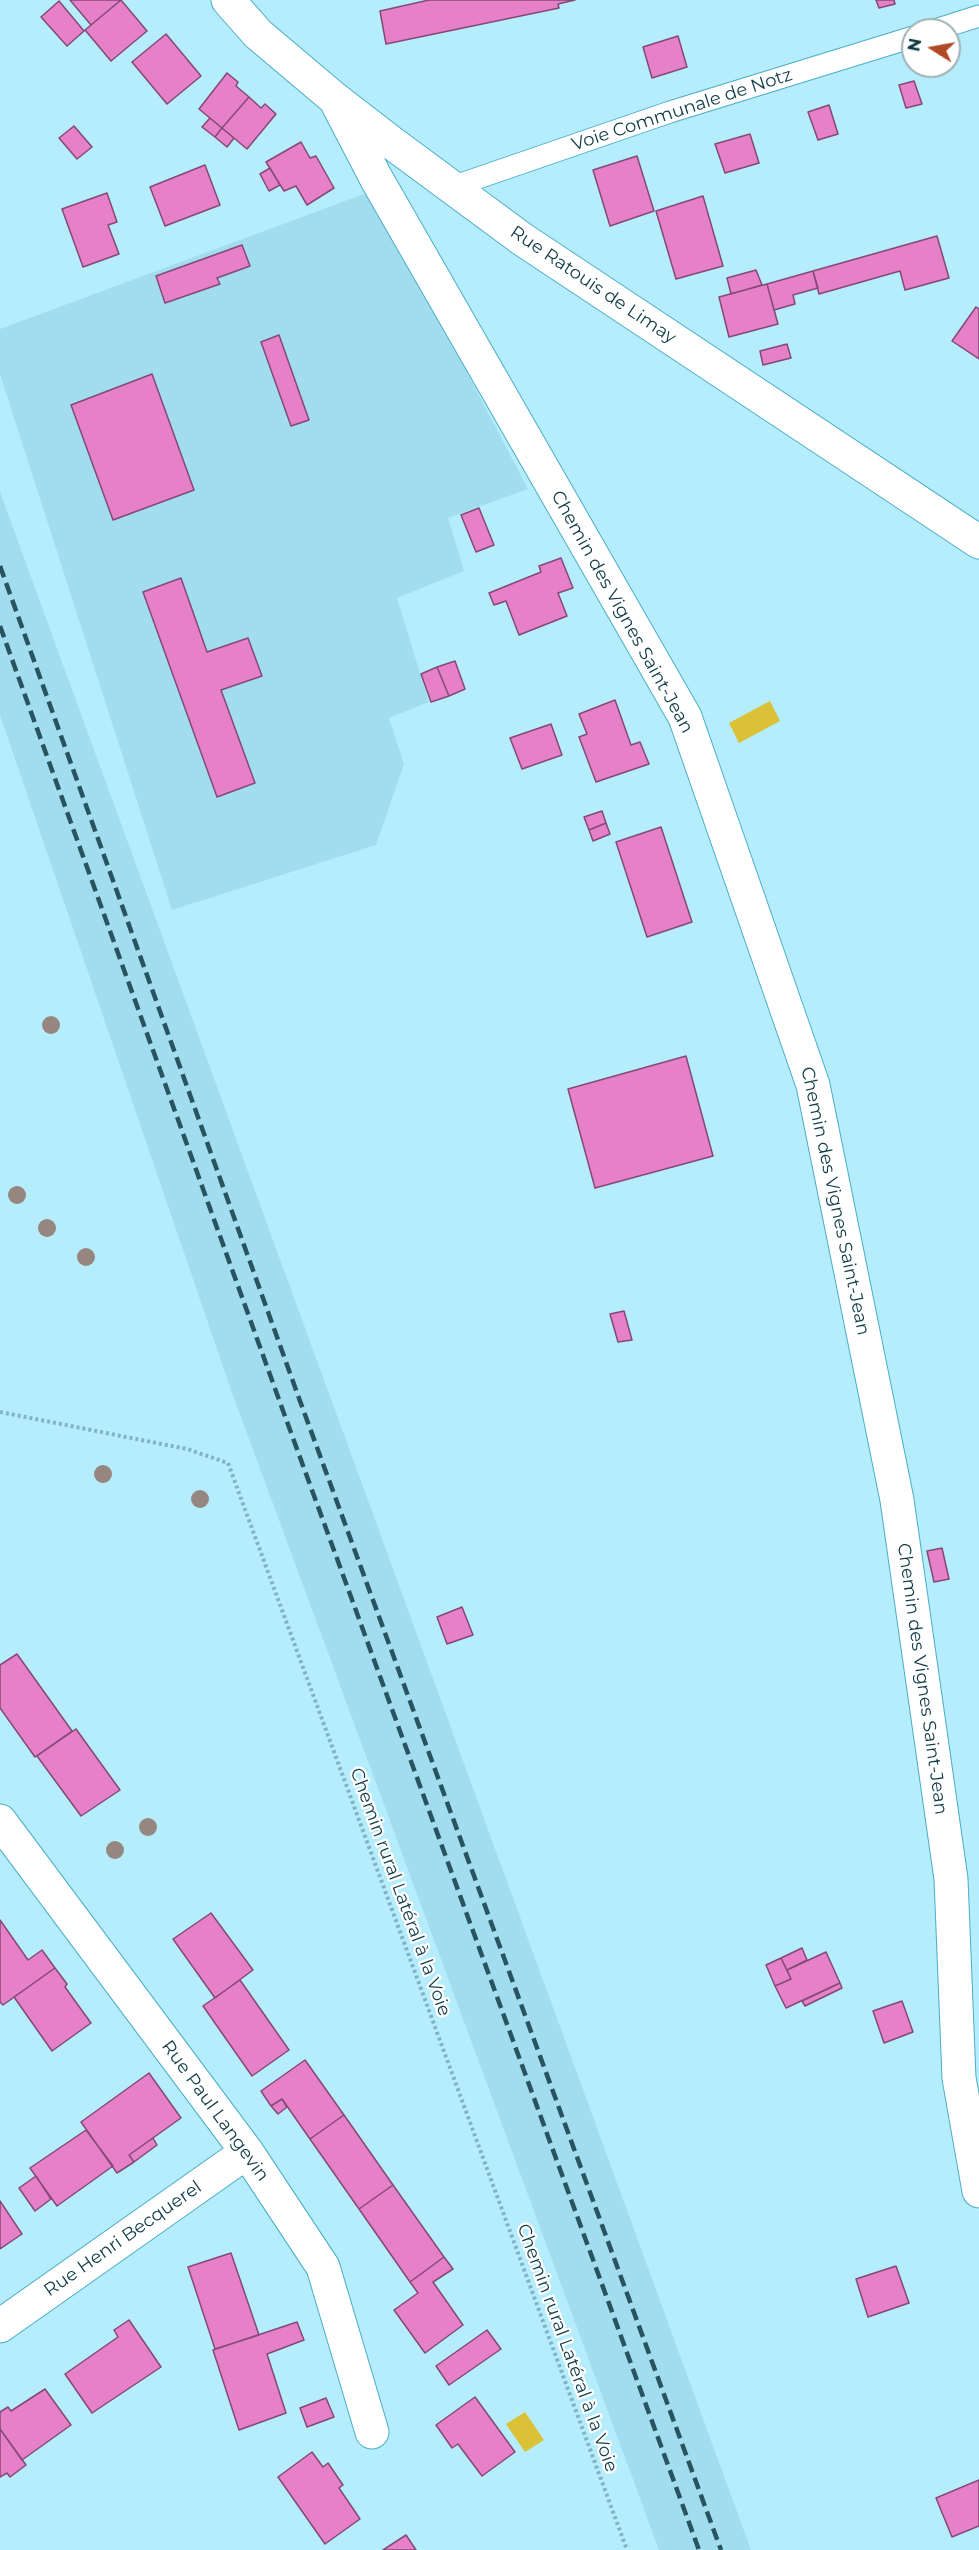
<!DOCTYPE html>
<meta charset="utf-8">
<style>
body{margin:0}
#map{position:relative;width:979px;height:2550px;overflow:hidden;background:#b6edfd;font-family:Montserrat,sans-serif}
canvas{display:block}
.north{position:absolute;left:901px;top:18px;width:60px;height:60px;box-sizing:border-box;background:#fff;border:2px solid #9fb1b5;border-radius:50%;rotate:281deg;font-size:16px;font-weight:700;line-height:24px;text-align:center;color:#0f3b45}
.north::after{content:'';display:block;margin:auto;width:21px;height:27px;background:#b14927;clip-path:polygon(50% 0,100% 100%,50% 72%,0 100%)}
</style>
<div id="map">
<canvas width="979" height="2550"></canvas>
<div class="north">N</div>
</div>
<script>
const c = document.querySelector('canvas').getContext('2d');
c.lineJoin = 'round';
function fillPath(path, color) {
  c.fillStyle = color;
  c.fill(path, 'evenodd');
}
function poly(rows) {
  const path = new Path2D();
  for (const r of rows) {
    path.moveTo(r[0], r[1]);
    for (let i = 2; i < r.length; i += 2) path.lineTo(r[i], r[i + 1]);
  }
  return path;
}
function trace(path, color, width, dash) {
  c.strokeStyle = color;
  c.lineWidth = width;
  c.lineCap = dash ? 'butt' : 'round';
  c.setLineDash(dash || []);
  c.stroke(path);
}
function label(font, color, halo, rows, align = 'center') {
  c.font = font + ' Montserrat,sans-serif';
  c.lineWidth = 4.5;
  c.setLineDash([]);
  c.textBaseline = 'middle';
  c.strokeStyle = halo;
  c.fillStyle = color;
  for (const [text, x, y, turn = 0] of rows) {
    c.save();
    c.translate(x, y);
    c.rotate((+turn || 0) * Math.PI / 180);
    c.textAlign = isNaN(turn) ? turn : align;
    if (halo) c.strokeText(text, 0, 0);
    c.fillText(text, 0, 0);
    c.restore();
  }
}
fillPath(poly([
 [372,191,528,489,448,518,464,571,397,598,429,702,389,718,404,764,376,845,172,910,0,374,0,329],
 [0,492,751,2550,659,2550,231,1390,0,715]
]), '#a2ddef');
fillPath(poly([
 [770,701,780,721,739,743,729,723],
 [525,2412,544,2440,525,2452,506,2424]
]), '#dbc135');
const building = poly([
 [70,0,121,0,91,25,70,0],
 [121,0,147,31,111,61,85,30,121,0],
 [429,0,575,0,558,4,559,8,386,44,380,11,429,0],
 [876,0,894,0,895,4,879,8,876,0],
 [59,1,84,31,67,46,41,17,59,1],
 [166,34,201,76,167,104,132,62,166,34],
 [678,36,687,67,652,78,643,47,678,36],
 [227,73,238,82,236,86,249,97,222,128,199,109,227,73],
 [914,81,922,104,906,108,899,85,914,81],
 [249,97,261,108,265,104,276,114,247,149,222,128,249,97],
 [829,105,838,134,818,140,808,112,829,105],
 [210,118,222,128,215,137,202,127,210,118],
 [74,126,92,147,77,159,59,138,74,126],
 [222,128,234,138,227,147,215,137,222,128],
 [750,134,759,163,725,173,715,144,750,134],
 [301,142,310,158,316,156,334,188,307,205,296,186,284,191,266,162,301,142],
 [637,156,654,211,610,226,593,170,637,156],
 [205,165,220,205,165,226,150,187,205,165],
 [270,168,280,185,269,191,260,174,270,168],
 [107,193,117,222,108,225,119,254,83,267,62,209,107,193],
 [703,196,723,266,676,279,656,211,703,196],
 [937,236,949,278,905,290,900,271,819,294,813,271,937,236],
 [242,245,250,266,217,278,220,284,165,303,156,276,242,245],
 [756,270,762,285,731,294,727,278,756,270],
 [813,271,818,288,793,295,795,304,774,310,767,284,813,271],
 [767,284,778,324,729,337,719,297,767,284],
 [976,307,979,309,979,359,952,341,976,307],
 [279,335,309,420,291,426,261,342,279,335],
 [787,344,791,358,763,365,760,351,787,344],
 [152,374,194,490,113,520,71,405,152,374],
 [479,508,494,545,476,552,461,515,479,508],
 [561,558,573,588,558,593,567,616,519,635,506,601,494,605,489,593,541,572,539,566,561,558],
 [181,578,207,652,248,638,262,676,221,690,255,783,217,797,143,592,181,578],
 [455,661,465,689,449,696,437,667,455,661],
 [437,667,449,696,431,702,421,674,437,667],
 [615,700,631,745,640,742,649,764,596,782,579,737,587,734,579,714,615,700],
 [551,724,562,755,522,769,510,738,551,724],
 [602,811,606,823,589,830,584,817,602,811],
 [606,823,610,834,593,841,589,830,606,823],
 [661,827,692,922,647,937,616,842,661,827],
 [686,1056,713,1156,595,1188,568,1089,686,1056],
 [624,1311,632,1340,618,1342,610,1314,624,1311],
 [942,1548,949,1579,934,1582,927,1551,942,1548],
 [462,1607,473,1635,447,1644,437,1617,462,1607],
 [17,1654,72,1731,35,1757,0,1708,0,1665,17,1654],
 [76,1729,120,1790,81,1816,37,1756,76,1729],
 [211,1913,253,1970,215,1998,173,1939,211,1913],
 [0,1920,28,1960,42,1950,55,1968,3,2005,0,2002,0,1920],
 [802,1948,807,1960,787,1970,781,1958,802,1948],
 [826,1952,840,1983,786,2008,775,1986,791,1979,787,1970,826,1952],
 [781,1958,791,1979,775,1986,766,1965,781,1958],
 [55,1968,67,1984,65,1987,91,2023,52,2051,14,1997,55,1968],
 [240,1980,289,2050,252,2076,203,2006,240,1980],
 [840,1983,842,1988,805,2006,802,2001,840,1983],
 [902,2001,913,2032,884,2043,873,2011,902,2001],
 [305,2060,344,2115,310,2139,282,2099,271,2106,261,2091,305,2060],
 [149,2073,181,2118,129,2155,134,2162,117,2173,81,2122,149,2073],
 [282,2099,287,2107,278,2114,271,2106,282,2099],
 [344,2115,393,2185,359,2209,310,2139,344,2115],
 [86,2130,113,2166,57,2206,30,2168,86,2130],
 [153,2138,157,2145,134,2162,129,2155,153,2138],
 [36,2176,51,2199,35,2211,19,2188,36,2176],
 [393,2185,444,2257,410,2282,359,2209,393,2185],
 [0,2201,22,2234,0,2249,0,2201],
 [231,2253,259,2335,215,2349,188,2267,231,2253],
 [444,2257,453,2269,433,2282,463,2325,425,2353,394,2310,418,2293,410,2282,444,2257],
 [896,2266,909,2303,868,2317,856,2279,896,2266],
 [129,2320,161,2367,92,2413,65,2374,118,2337,114,2330,129,2320],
 [297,2322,304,2340,267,2354,286,2413,239,2430,213,2350,297,2322],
 [487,2330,501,2349,449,2385,436,2366,487,2330],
 [45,2389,71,2425,22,2460,0,2429,0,2412,8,2407,11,2411,45,2389],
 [475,2397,515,2452,482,2476,458,2444,452,2448,436,2425,475,2397],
 [326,2398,334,2417,307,2427,300,2408,326,2398],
 [0,2429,26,2465,10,2477,7,2473,0,2477,0,2429],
 [312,2452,323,2467,328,2463,343,2485,339,2488,360,2519,325,2544,278,2477,312,2452],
 [979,2480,979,2526,952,2537,936,2498,979,2480],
 [406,2535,416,2550,383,2550,406,2535]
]);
fillPath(building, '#e580c9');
trace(building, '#844974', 1.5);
const service = poly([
 [935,30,979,16],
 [452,187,670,112,913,37]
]);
const minor = poly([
 [228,0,258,34,335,99,392,143,522,239,979,542],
 [335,99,376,178,685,717,813,1085,897,1500,951,1879,959,2078,979,2191],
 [0,1821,247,2152,323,2267,372,2432],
 [0,2326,247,2152]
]);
trace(service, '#49adc7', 23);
trace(minor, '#49adc7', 35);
trace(poly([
 [0,1412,187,1449,228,1463,627,2550]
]), '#80b4c2', 4, [3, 3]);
trace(service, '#fff', 21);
trace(minor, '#fff', 33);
trace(poly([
 [0,566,300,1401,721,2550],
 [0,626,282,1408,699,2550]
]), '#27545f', 4.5, [12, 6]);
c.fillStyle = '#968680';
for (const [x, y] of [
 [51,1025],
 [17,1195],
 [47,1228],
 [86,1257],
 [103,1474],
 [200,1499],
 [148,1827],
 [115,1850]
]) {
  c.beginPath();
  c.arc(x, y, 9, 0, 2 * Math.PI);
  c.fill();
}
label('18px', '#0f3b45', '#fff', [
 ["Voie Communale de Notz",682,110,-18],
 ["Rue Ratouis de Limay",593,285,34],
 ["Chemin des Vignes Saint-Jean",622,612,61],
 ["Chemin des Vignes Saint-Jean",835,1201,78],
 ["Chemin des Vignes Saint-Jean",922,1679,82],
 ["Chemin rural Latéral à la Voie",400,1892,70],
 ["Rue Paul Langevin",215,2111,54],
 ["Rue Henri Becquerel",123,2239,-35],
 ["Chemin rural Latéral à la Voie",567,2348,70]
]);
</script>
